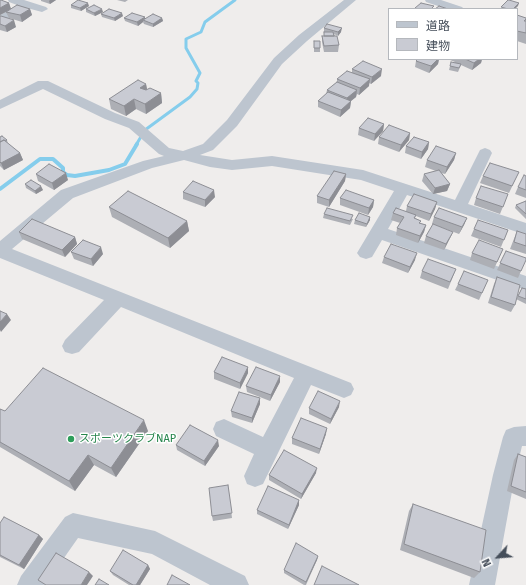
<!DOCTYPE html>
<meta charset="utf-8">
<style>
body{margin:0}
#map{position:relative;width:526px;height:585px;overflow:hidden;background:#efedec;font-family:"Fira Sans","Noto Sans JP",sans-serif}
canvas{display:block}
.legend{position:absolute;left:388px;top:8px;width:130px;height:52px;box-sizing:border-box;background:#fff;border:1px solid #b5b8bd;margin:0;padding:5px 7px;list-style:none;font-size:12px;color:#454e5a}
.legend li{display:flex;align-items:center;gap:8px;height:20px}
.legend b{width:20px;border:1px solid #b5b8bd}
.north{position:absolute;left:478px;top:537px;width:40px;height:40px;-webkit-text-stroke:3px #fff;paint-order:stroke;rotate:244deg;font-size:11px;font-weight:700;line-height:16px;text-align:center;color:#454e5a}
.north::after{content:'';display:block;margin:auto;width:14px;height:18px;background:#454e5a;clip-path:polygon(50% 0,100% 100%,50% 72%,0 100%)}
</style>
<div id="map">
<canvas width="526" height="585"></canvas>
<ul class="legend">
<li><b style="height:5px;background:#bdc5cf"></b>道路</li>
<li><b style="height:11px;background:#c9cbd3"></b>建物</li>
</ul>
<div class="north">N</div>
</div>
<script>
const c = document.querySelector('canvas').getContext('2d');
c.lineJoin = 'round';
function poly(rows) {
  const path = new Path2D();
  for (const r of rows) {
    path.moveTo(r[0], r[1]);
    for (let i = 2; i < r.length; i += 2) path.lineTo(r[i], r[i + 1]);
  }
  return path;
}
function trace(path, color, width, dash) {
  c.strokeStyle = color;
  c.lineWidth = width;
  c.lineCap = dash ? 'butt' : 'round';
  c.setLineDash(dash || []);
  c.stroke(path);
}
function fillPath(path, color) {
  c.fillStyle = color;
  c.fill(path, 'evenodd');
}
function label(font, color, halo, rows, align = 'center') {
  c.font = font + ' "Fira Sans","Noto Sans JP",sans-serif';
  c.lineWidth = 3;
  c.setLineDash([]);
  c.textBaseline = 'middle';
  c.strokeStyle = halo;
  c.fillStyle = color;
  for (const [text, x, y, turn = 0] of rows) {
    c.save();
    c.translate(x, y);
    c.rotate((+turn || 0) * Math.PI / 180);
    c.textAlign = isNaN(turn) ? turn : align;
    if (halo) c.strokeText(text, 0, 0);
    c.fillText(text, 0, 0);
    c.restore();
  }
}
trace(poly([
 [136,145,145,130,190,97,197,89,198,83,196,81,200,73,186,48,186,39,201,32,205,22,235,0]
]), '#85cdec', 3);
trace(poly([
 [0,189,40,159,53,159,63,168,63,172,67,175,75,176,109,170,125,164,137,144]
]), '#85cdec', 4);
fillPath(poly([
 [8,0,24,0,46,7,48,9,42,12,27,8,0,23,0,15,17,5,9,2,8,0],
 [344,0,356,0,307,41,282,64,237,126,213,150,200,155,232,160,272,156,363,170,455,200,480,150,485,148,490,150,492,153,468,204,526,223,526,235,407,195,388,229,526,276,526,290,382,240,372,257,366,259,360,257,357,253,394,191,361,180,272,166,232,170,210,167,184,160,152,168,73,198,12,249,351,383,354,389,351,395,344,398,311,385,263,484,255,487,247,484,244,476,254,454,216,436,213,429,216,422,224,419,263,437,294,378,121,307,79,352,72,354,65,352,62,346,65,340,104,300,0,258,0,241,61,190,143,161,164,156,159,154,129,128,105,119,43,89,0,109,0,100,38,81,48,81,115,113,139,122,169,148,183,151,203,144,227,120,274,58,299,35,344,0],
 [425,0,441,0,462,7,464,9,447,9,426,2,425,0],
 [526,426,526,446,522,446,515,475,495,585,469,585,493,475,503,437,506,430,514,427,526,426],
 [73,513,155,531,245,576,249,585,210,585,152,554,78,538,45,585,17,585,21,576,65,517,73,513]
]), '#bdc5cf');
fillPath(poly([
 [0,0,9,3,11,9,30,9,32,15,22,22,9,18,6,12,0,15],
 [41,0,56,0,50,4,41,1],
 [117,0,128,0,125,2],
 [71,5,89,6,81,11,71,8],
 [86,9,103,12,95,16,86,12],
 [101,14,123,16,115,21,102,17],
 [517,15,526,18,526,44,517,41],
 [0,16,16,27,7,32,0,30],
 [145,17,145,19,162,18,163,21,153,27,144,24,143,22,138,26,125,21,124,18],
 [324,28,341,32,338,36,334,34,339,45,338,52,324,52,322,42,322,36,324,36],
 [314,41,320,48,320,52,314,52],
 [418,59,439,59,438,64,429,73,415,67,416,61],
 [450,59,482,59,481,63,472,70,461,65,458,72,449,70,450,66,455,62,450,60],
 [352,69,381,76,371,84,369,83,369,86,359,95,357,94,356,97,351,101,350,108,340,117,318,107,318,101,326,94,327,90,337,82,337,79,352,73],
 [146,84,147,90,161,93,162,103,146,114,136,109,126,116,111,109,109,99],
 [384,124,383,131,374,141,358,135,359,128],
 [410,133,409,140,399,152,378,144,379,137],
 [0,137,7,140,8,144,20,153,23,160,4,170,0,166],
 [429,142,428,149,421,159,405,153,406,146],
 [456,153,454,160,445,174,441,173,450,184,447,191,433,194,422,181,424,174,436,171,425,167,427,160],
 [519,172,509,193,480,183,483,176],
 [36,174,68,180,54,190,38,181],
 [346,174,345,181,329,207,317,203,317,196],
 [526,176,526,198,515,194,518,187],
 [25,184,43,190,36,194,26,188],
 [183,192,215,197,205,207,183,199],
 [508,194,500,214,474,205,476,198],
 [340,198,374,200,373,207,368,215,340,205],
 [526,201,526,219,515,208,516,205],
 [437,202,435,209,429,221,416,216,415,218,421,221,420,223,426,225,424,232,418,243,396,235,397,228,400,223,391,220,393,213,406,211,407,206],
 [109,207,187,221,189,231,170,248,112,217],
 [324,214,353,219,350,225,323,218],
 [370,217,370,220,366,227,354,224,355,220],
 [434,217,467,218,464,225,459,234,432,224],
 [474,229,508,230,501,247,471,236],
 [517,231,526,234,526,254,510,249],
 [19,232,75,237,77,244,65,257,22,239],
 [453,232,444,250,424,243,426,236],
 [503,249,494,269,470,260,472,253],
 [506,251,521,271,518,278,497,270],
 [71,252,103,254,93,266,74,259],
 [384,257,415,260,408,273,382,263],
 [456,269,448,289,420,278,422,271],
 [497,277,516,299,522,288,526,289,526,304,516,299,515,305,511,312,488,303,494,284],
 [488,280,479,300,455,290,458,284],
 [248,367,248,373,240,389,214,379,214,372],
 [280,382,270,401,247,392,246,386],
 [260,404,252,423,232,417,231,411],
 [339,407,330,424,309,414,309,408],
 [0,409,5,411,148,431,116,477,94,465,75,491,0,447],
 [326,434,319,454,292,444,292,438],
 [176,445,219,446,205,466,177,450],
 [518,454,526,457,526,499,507,491,514,460],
 [316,473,301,499,269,480,269,475],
 [228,485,232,518,213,521,212,516],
 [299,500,299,505,288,529,257,514,257,510],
 [413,504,480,572,474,578,400,550,409,511],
 [0,523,39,535,43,539,24,569,0,557],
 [318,556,317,560,306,585,304,585,284,573,284,570],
 [148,565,150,569,140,585,129,585,113,575,110,571]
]), '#adafb5');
fillPath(poly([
 [50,0,56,0,50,4,49,1],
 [9,3,11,9,0,15,0,8],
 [88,3,89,6,81,11,80,8],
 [519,3,518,6,515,9,513,9],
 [30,9,32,15,22,22,20,15],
 [102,9,103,12,95,16,94,13],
 [122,13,123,16,115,21,114,18],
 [145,17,145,21,143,20,143,22,138,26,137,22],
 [162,18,163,21,153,27,153,24],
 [14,20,16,27,7,32,5,26],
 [342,28,341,32,338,36,338,32],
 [438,59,439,59,438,64,429,73,431,66],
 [479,59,482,59,481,63,472,70,474,63],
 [382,69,381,76,371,84,372,77],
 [370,79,369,86,359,95,360,88],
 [146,84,148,94,140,88],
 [357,90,356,97,346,105,347,98],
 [161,93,162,103,146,114,145,104],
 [134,99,136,109,126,116,124,106],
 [351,101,350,108,340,117,341,110],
 [384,124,383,131,374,141,375,134],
 [410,133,409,140,399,152,401,145],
 [429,142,428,149,421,159,422,152],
 [20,153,23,160,4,170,1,163],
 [456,153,454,160,445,174,447,167],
 [66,173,68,180,54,190,52,183],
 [346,174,345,181,329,207,329,200],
 [450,184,447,191,433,194,435,188],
 [41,186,43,190,36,194,35,191],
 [214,190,215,197,205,207,205,200],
 [374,200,373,207,368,215,369,208],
 [437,202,435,209,429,221,431,214],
 [370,217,370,220,366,227,367,224],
 [467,218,464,225,459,234,462,227],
 [187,221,189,231,170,248,168,238],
 [426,225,424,232,418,243,420,236],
 [453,232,444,250,446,244],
 [75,237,77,244,65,257,62,250],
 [101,247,103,254,93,266,91,259],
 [417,253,415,260,408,273,410,267],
 [7,314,11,320,1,332,0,330,0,322],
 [248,367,248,373,240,389,240,383],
 [280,376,280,382,270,401,271,395],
 [260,398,260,404,252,423,252,418],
 [340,401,339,407,330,424,331,419],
 [144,420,148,431,116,477,111,468],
 [327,428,326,434,319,454,320,449],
 [218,440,219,446,205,466,204,461],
 [88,455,94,465,75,491,69,481],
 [317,468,316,473,301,499,302,494],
 [299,500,299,505,288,529,289,525],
 [39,535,43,539,24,569,19,565],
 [318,556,317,560,305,585,306,582],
 [148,565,150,569,140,585,136,585],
 [89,572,93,576,87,585,81,585]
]), '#8d8e94');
const building = poly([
 [0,0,1,0,9,3,0,8,0,0],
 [78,0,88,3,80,8,71,5,78,0],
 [508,0,509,0,519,3,513,9,508,9,501,7,508,0],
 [421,3,434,6,431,9,418,9,415,8,421,3],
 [17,5,30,9,20,15,6,12,17,5],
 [94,5,102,9,94,13,86,9,94,5],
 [439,6,448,9,435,9,439,6],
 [109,9,122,13,114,18,101,14,109,9],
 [132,13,145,17,137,22,124,18,132,13],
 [153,14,162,18,153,24,143,20,153,14],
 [517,15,526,18,526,19,524,21,526,21,526,33,517,31,517,15],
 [0,16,1,16,14,20,5,26,0,24,0,16],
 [327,24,342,28,338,32,324,28,327,24],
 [324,32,333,32,334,36,324,36,324,32],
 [322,36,337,36,339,45,324,46,322,36],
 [314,41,320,41,320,48,314,48,314,41],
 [418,59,438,59,431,66,416,61,418,59],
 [465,59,479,59,474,63,465,59],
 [363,61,382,69,372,77,352,69,363,61],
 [451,62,461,64,459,68,450,66,451,62],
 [347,71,370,79,360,88,337,79,347,71],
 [138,80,146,84,140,88,146,90,150,88,161,93,145,104,134,99,124,106,109,99,138,80],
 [337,82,357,90,347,98,327,90,337,82],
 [328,92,351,101,341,110,318,101,328,92],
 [368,118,384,124,375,134,359,128,368,118],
 [389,125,410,133,401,145,379,137,389,125],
 [2,136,7,140,5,141,4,140,0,142,0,137,2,136],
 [414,137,429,142,422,152,406,146,414,137],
 [4,140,20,153,1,163,0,162,0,142,4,140],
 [436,146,456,153,447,167,427,160,436,146],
 [490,163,519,172,512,186,483,176,490,163],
 [49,164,66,173,52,183,36,174,49,164],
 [439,170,450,184,435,188,424,174,439,170],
 [334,171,346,174,329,200,317,196,334,171],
 [524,175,526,176,526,190,518,187,524,175],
 [31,180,41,186,35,191,25,184,31,180],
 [193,181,214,190,205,200,183,192,193,181],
 [481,186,508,194,503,207,476,198,481,186],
 [346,190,374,200,369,208,340,198,346,190],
 [128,191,187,221,168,238,109,207,128,191],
 [414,194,437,202,431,214,407,206,414,194],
 [526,201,526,214,516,205,526,201],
 [327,208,353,215,350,221,324,214,327,208],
 [396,208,416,215,414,218,421,221,419,223,426,225,420,236,397,228,404,217,393,213,396,208],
 [439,208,467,218,462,227,434,217,439,208],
 [359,213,370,217,367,224,355,220,359,213],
 [32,219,75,237,62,250,19,232,32,219],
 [478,220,508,230,504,240,474,229,478,220],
 [433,224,453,232,446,244,426,236,433,224],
 [517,231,526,234,526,246,514,242,517,231],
 [83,240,101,247,91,259,71,252,83,240],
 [479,240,503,249,497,262,472,253,479,240],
 [391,244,417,253,410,267,384,257,391,244],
 [506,251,526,258,526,260,521,271,500,263,506,251],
 [428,259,456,269,450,282,422,271,428,259],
 [464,271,488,280,482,293,458,284,464,271],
 [497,277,520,285,515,305,491,297,497,277],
 [522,288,526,289,526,299,518,296,522,288],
 [0,311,7,314,0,322,0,311],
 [222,357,248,367,240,383,214,372,222,357],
 [256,367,280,376,271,395,246,386,256,367],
 [43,368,144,420,111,468,88,455,69,481,0,442,0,409,5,411,43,368],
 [318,391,340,401,331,419,309,408,318,391],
 [239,392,260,398,252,418,231,411,239,392],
 [301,418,327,428,320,449,292,438,301,418],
 [190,425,218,440,204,461,176,445,190,425],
 [284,450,317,468,302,494,269,475,284,450],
 [518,454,526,457,526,492,511,486,518,454],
 [228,485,232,513,212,516,209,488,228,485],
 [268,486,299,500,289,525,257,510,268,486],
 [413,504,486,530,480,572,404,544,413,504],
 [4,517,39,535,19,565,0,555,0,523,4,517],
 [296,543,318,556,306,582,284,570,296,543],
 [123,550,148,565,136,585,133,585,110,571,123,550],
 [56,553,89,572,81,585,46,585,38,580,56,553],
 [322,566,359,585,314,585,322,566],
 [172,575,190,585,167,585,172,575],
 [99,579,109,585,95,585,99,579]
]);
fillPath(building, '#c9cbd3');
trace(building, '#8d8e94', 1);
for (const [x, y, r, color] of [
 [71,439,4,"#2e9e5b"]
]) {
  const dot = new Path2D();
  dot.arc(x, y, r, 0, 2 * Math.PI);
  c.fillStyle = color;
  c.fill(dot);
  trace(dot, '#fff', 1.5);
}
label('11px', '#27864d', '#fff', [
 ["スポーツクラブNAP",79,439]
], 'left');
</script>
